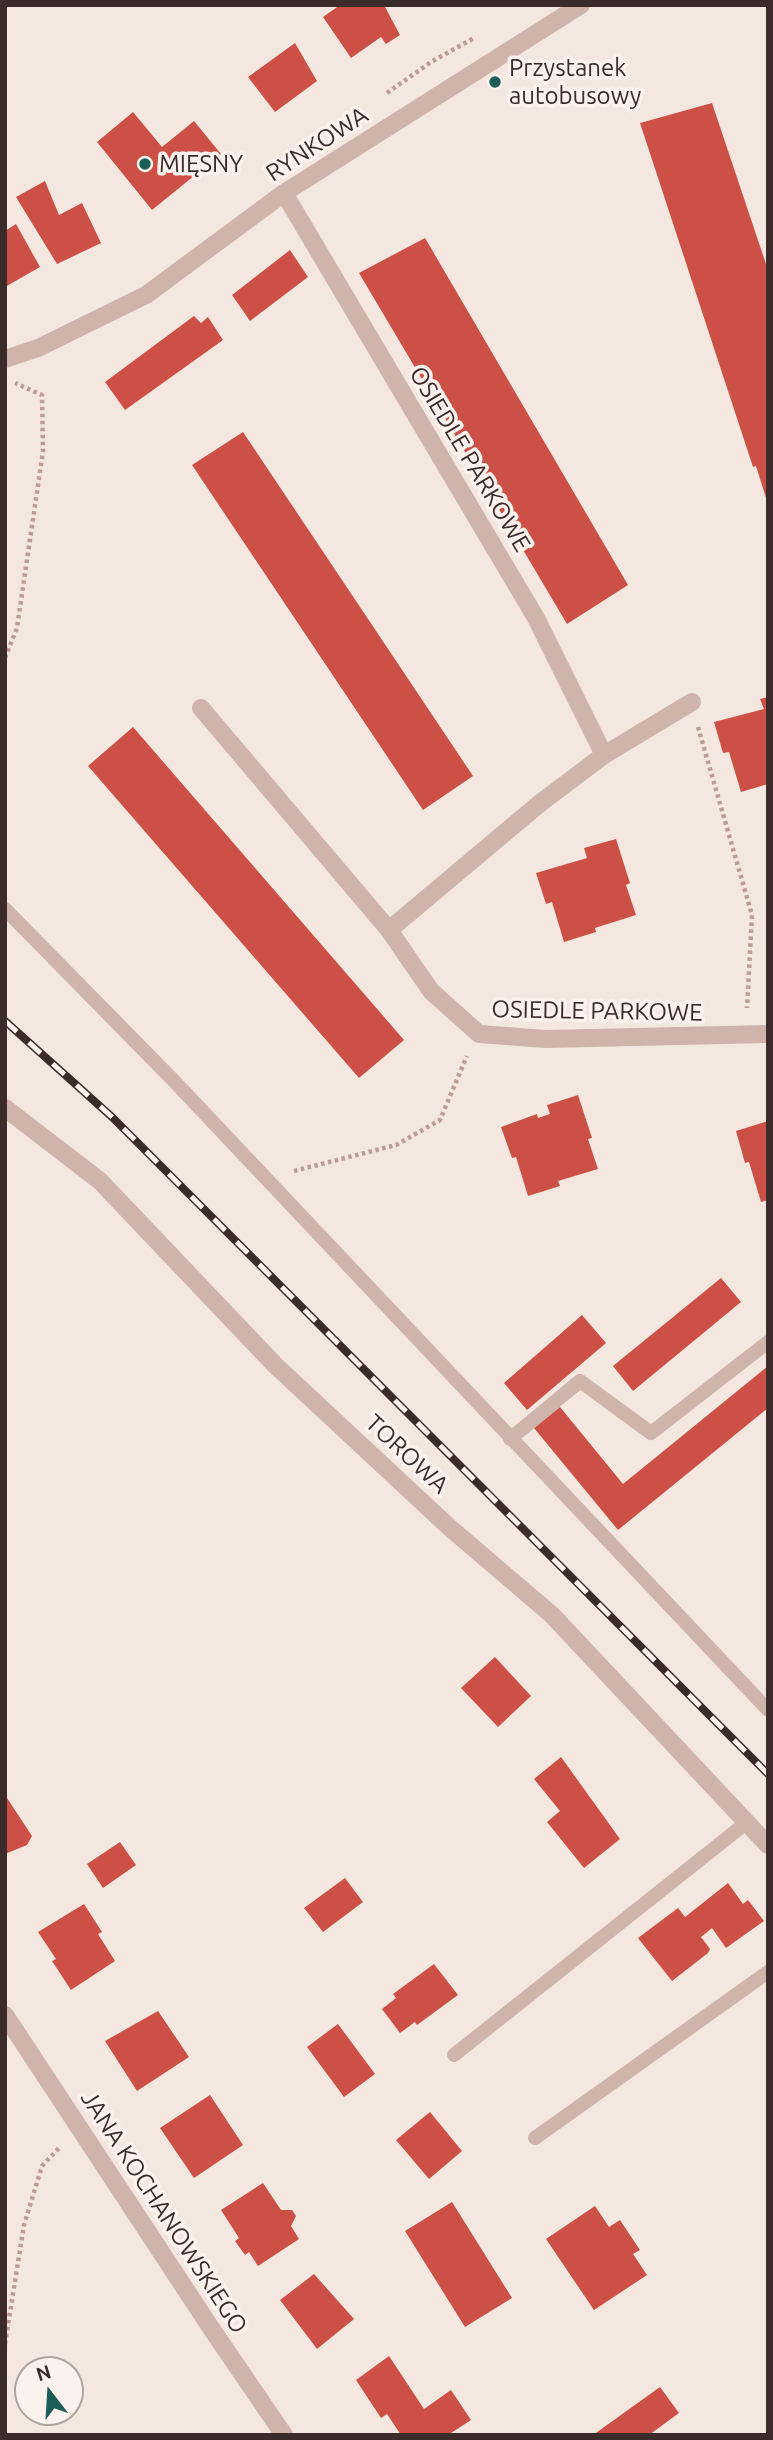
<!DOCTYPE html>
<meta charset="utf-8">
<style>
body{margin:0}
#map{position:relative;width:773px;height:2440px;overflow:hidden;background:#f4e7e0;font-family:Ubuntu,sans-serif}
canvas{display:block}
.frame{position:absolute;inset:0;border:7px solid #3b2c2a;pointer-events:none}
.north{position:absolute;left:14px;top:2356px;width:70px;height:70px;box-sizing:border-box;background:#fbf2ed;border:2px solid #aea39f;border-radius:50%;rotate:343deg;font-size:19px;font-weight:700;line-height:28px;text-align:center;color:#3b2c2a}
.north::after{content:'';display:block;margin:auto;width:24px;height:32px;background:#1c5f59;clip-path:polygon(50% 0,100% 100%,50% 72%,0 100%)}
</style>
<div id="map">
<canvas width="773" height="2440"></canvas>
<div class="frame"></div>
<div class="north">N</div>
</div>
<script>
const c = document.querySelector('canvas').getContext('2d');
c.lineJoin = 'round';
function fillPath(path, color) {
  c.fillStyle = color;
  c.fill(path, 'evenodd');
}
function poly(rows) {
  const path = new Path2D();
  for (const r of rows) {
    path.moveTo(r[0], r[1]);
    for (let i = 2; i < r.length; i += 2) path.lineTo(r[i], r[i + 1]);
  }
  return path;
}
function trace(path, color, width, dash) {
  c.strokeStyle = color;
  c.lineWidth = width;
  c.lineCap = dash ? 'butt' : 'round';
  c.setLineDash(dash || []);
  c.stroke(path);
}
function label(font, color, halo, rows, align = 'center') {
  c.font = font + ' Ubuntu,sans-serif';
  c.lineWidth = 7;
  c.setLineDash([]);
  c.textBaseline = 'middle';
  c.strokeStyle = halo;
  c.fillStyle = color;
  for (const [text, x, y, turn = 0] of rows) {
    c.save();
    c.translate(x, y);
    c.rotate((+turn || 0) * Math.PI / 180);
    c.textAlign = isNaN(turn) ? turn : align;
    if (halo) c.strokeText(text, 0, 0);
    c.fillText(text, 0, 0);
    c.restore();
  }
}
fillPath(poly([
 [340,5,384,5,400,35,386,44,381,37,351,58,323,17],
 [295,43,317,81,275,112,248,77],
 [712,103,768,270,767,501,756,466,753,467,640,123],
 [133,112,162,147,194,121,221,154,152,210,97,142],
 [45,181,59,215,82,203,101,243,57,264,16,197],
 [16,224,40,267,5,287,5,231],
 [425,238,628,585,567,624,359,273],
 [290,250,308,277,250,321,232,295],
 [194,316,201,323,208,317,223,340,125,410,105,382],
 [243,432,473,776,423,810,192,465],
 [768,697,768,784,741,792,729,752,723,753,714,722,764,709,760,699],
 [133,727,404,1040,359,1078,88,766],
 [616,839,630,883,626,885,636,915,595,928,596,932,564,942,552,902,546,904,536,873,587,858,584,848],
 [578,1095,592,1138,588,1139,598,1169,558,1181,560,1186,528,1196,516,1157,512,1158,501,1127,537,1114,538,1118,550,1114,547,1105],
 [768,1121,768,1200,761,1202,749,1162,745,1163,736,1131],
 [721,1278,741,1302,633,1391,613,1366],
 [582,1315,606,1343,527,1410,504,1383],
 [768,1366,768,1408,618,1530,534,1428,560,1407,623,1484],
 [495,1657,531,1696,498,1727,461,1688],
 [561,1757,620,1839,584,1868,547,1822,560,1811,534,1779],
 [7,1798,32,1836,27,1845,5,1854],
 [120,1842,136,1865,103,1888,87,1864],
 [345,1878,363,1902,323,1932,304,1908],
 [728,1883,743,1904,748,1900,764,1921,726,1948,712,1928,701,1937,710,1949,708,1953,672,1981,638,1938,678,1908,685,1917],
 [84,1904,102,1932,98,1934,115,1961,71,1990,52,1961,56,1959,38,1932],
 [434,1964,458,1995,417,2025,415,2022,400,2033,382,2009,396,1998,393,1994],
 [158,2011,189,2057,137,2091,105,2041],
 [338,2024,375,2074,344,2097,307,2047],
 [210,2095,243,2145,194,2178,160,2128],
 [430,2112,462,2151,429,2179,396,2140],
 [263,2183,281,2210,292,2210,296,2216,291,2226,299,2239,258,2266,249,2252,245,2255,235,2241,239,2238,221,2210],
 [452,2202,512,2298,465,2327,405,2231],
 [595,2206,609,2227,620,2220,640,2250,633,2254,647,2275,594,2310,546,2239],
 [314,2274,354,2319,317,2349,280,2300],
 [389,2356,424,2409,451,2390,471,2420,448,2435,401,2435,387,2414,381,2418,356,2380],
 [660,2387,679,2413,649,2435,593,2435]
]), '#cc5046');
trace(poly([
 [387,93,431,62,474,38],
 [5,658,17,628,43,451,42,395,15,383],
 [698,727,752,915,747,1008],
 [294,1171,396,1145,440,1120,467,1056],
 [5,2344,24,2225,42,2166,60,2147]
]), '#ba9e94', 4.5, [3.5, 3.5]);
trace(poly([
 [5,909,175,1082,768,1710],
 [510,1439,580,1381,651,1433,768,1342],
 [454,2055,746,1823],
 [535,2138,768,1972]
]), '#ceb4aa', 14);
trace(poly([
 [284,193,536,618,604,755],
 [5,359,38,348,146,295,284,193,581,5],
 [201,708,389,930,431,991,479,1034,546,1039,768,1034],
 [389,930,539,804,604,755,692,702],
 [5,1108,100,1181,275,1365,449,1527,552,1615,768,1845],
 [5,2015,211,2328,284,2435]
]), '#ceb4aa', 18);
const rail = poly([
 [5,1021,112,1117,768,1774]
]);
trace(rail, '#3b2c2a', 8);
trace(rail, '#fbf2ed', 5, [16]);
for (const [x, y, r, color] of [
 [495,82,7,"#1c5f59"],
 [145,164,7,"#1c5f59"]
]) {
  const dot = new Path2D();
  dot.arc(x, y, r, 0, 2 * Math.PI);
  c.fillStyle = color;
  c.fill(dot);
  trace(dot, '#fbf2ed', 2.5);
}
label('24px', '#3b2c2a', '#fbf2ed', [
 ["Przystanek",509,68],
 ["autobusowy",509,96],
 ["MIĘSNY",159,164]
], 'left');
label('24px', '#3b2c2a', '#fbf2ed', [
 ["RYNKOWA",317,144,-33],
 ["OSIEDLE PARKOWE",470,459,59],
 ["OSIEDLE PARKOWE",597,1011,1],
 ["TOROWA",407,1454,43],
 ["JANA KOCHANOWSKIEGO",164,2212,57]
]);
</script>
